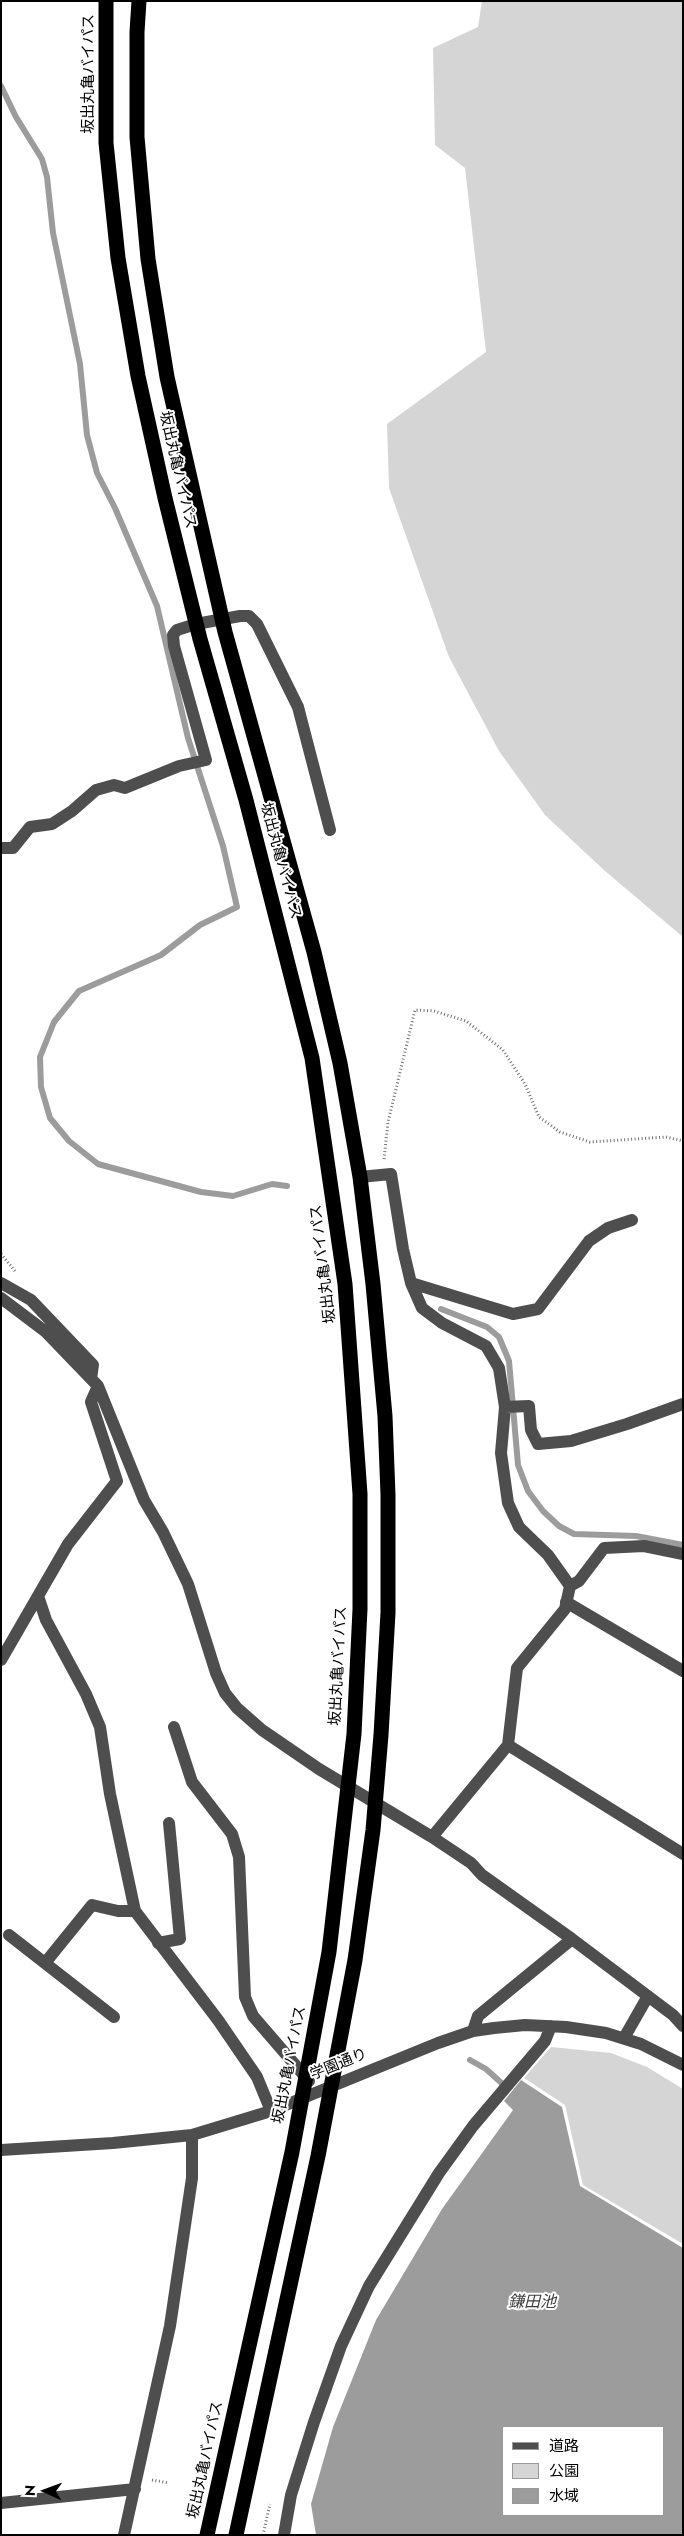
<!DOCTYPE html>
<meta charset="utf-8">
<style>
body{margin:0}
#map{position:relative;width:684px;height:2536px;overflow:hidden;background:#fff;font-family:Jost,"Noto Sans JP",sans-serif}
canvas{display:block}
.frame{position:absolute;inset:0;border:2px solid #000;pointer-events:none}
.legend{position:absolute;left:502px;top:2426px;width:162px;height:90px;box-sizing:border-box;background:#fff;border:1px solid #999;margin:0;padding:6px 9px;list-style:none;font-size:15px;color:#000}
.legend li{display:flex;align-items:center;gap:10px;height:25px}
.legend b{width:25px;border:1px solid #999}
.north{position:absolute;left:20px;top:2466px;width:50px;height:50px;-webkit-text-stroke:4px #fff;paint-order:stroke;rotate:272deg;font-size:14px;font-weight:700;line-height:20px;text-align:center;color:#000}
.north::after{content:'';display:block;margin:auto;width:18px;height:22px;background:#000;clip-path:polygon(50% 0,100% 100%,50% 72%,0 100%)}
</style>
<div id="map">
<canvas width="684" height="2536"></canvas>
<div class="frame"></div>
<ul class="legend">
<li><b style="height:6px;background:#4e4e4e"></b>道路</li>
<li><b style="height:14px;background:#d5d5d5"></b>公園</li>
<li><b style="height:14px;background:#9c9c9c"></b>水域</li>
</ul>
<div class="north">N</div>
</div>
<script>
const c = document.querySelector('canvas').getContext('2d');
c.lineJoin = 'round';
function fillPath(path, color) {
  c.fillStyle = color;
  c.fill(path, 'evenodd');
}
function poly(rows) {
  const path = new Path2D();
  for (const r of rows) {
    path.moveTo(r[0], r[1]);
    for (let i = 2; i < r.length; i += 2) path.lineTo(r[i], r[i + 1]);
  }
  return path;
}
function trace(path, color, width, dash) {
  c.strokeStyle = color;
  c.lineWidth = width;
  c.lineCap = dash ? 'butt' : 'round';
  c.setLineDash(dash || []);
  c.stroke(path);
}
function label(font, color, halo, rows, align = 'center') {
  c.font = font + ' Jost,"Noto Sans JP",sans-serif';
  c.lineWidth = 4;
  c.setLineDash([]);
  c.textBaseline = 'middle';
  c.strokeStyle = halo;
  c.fillStyle = color;
  for (const [text, x, y, turn = 0] of rows) {
    c.save();
    c.translate(x, y);
    c.rotate((+turn || 0) * Math.PI / 180);
    c.textAlign = isNaN(turn) ? turn : align;
    if (halo) c.strokeText(text, 0, 0);
    c.fillText(text, 0, 0);
    c.restore();
  }
}
fillPath(poly([
 [482,1,683,1,683,937,605,871,545,815,499,751,449,657,389,488,387,424,486,352,465,168,435,145,433,48,478,27],
 [551,2047,611,2053,647,2067,683,2089,683,2244,583,2185,565,2105,524,2078]
]), '#d5d5d5');
fillPath(poly([
 [521,2080,562,2107,580,2186,683,2248,683,2535,316,2535,311,2504,333,2427,376,2320,442,2209,513,2110,504,2101],
 [503,2427,663,2427,663,2515,503,2515]
]), '#9c9c9c');
trace(poly([
 [1,86,16,117,42,159,47,177,53,233,80,364,87,435,97,473,115,508,157,606,188,738,223,846,237,907,200,925,161,955,79,991,54,1022,40,1057,41,1087,50,1118,69,1141,98,1164,201,1192,233,1196,272,1184,287,1186],
 [441,1309,487,1327,499,1337,509,1361,518,1465,528,1491,543,1511,559,1526,574,1534,636,1536,683,1545],
 [470,2060,486,2069,507,2088]
]), '#9c9c9c', 6);
trace(poly([
 [384,1159,388,1122,415,1010,434,1011,466,1021,503,1050,525,1084,539,1117,560,1132,590,1142,666,1137,683,1141],
 [1,1254,15,1271],
 [152,2480,169,2483],
 [263,2535,270,2504]
]), '#707070', 3, [1, 2.5]);
trace(poly([
 [1,848,13,848,30,827,52,824,72,811,96,790,114,785,125,788,179,766,206,760,174,646,173,635,177,630,196,624,240,616,249,616,257,624,298,707,330,830],
 [360,1177,391,1174,403,1249,411,1283,422,1308,442,1323,486,1346,499,1368,505,1407],
 [1,1283,31,1300,93,1365,91,1379],
 [411,1283,513,1314,538,1309,589,1241,608,1228,632,1220],
 [1,1298,46,1332,98,1386,144,1500,163,1532,188,1584,216,1673,225,1693,237,1708,262,1730,319,1769,432,1837,471,1863,482,1875,572,1939,673,2015,683,2026],
 [570,1586,579,1581,604,1548,644,1546,683,1554],
 [38,1596,46,1620,86,1694,100,1727,110,1794,135,1911,218,2020,257,2077,271,2111],
 [566,1602,683,1671],
 [1,1660,68,1544,117,1481,91,1402,98,1386],
 [174,1727,192,1782,232,1834,239,1857,245,1997,253,2016,309,2081],
 [508,1745,683,1854],
 [432,1837,508,1745,517,1668,565,1609,570,1586,548,1555,519,1527,508,1503,501,1453,505,1407,529,1406,531,1430,538,1444,571,1441,627,1424,683,1404],
 [9,1935,114,2017],
 [158,1943,180,1939,169,1823],
 [45,1963,92,1905,118,1911,135,1911],
 [473,2031,478,2016,572,1939],
 [624,2038,648,1996],
 [1,2150,113,2143,192,2135,271,2111,438,2043,473,2031,494,2028,525,2025,566,2027,606,2033,641,2044,683,2065],
 [1,2503,135,2489],
 [124,2535,170,2326,192,2178,192,2135],
 [284,2535,291,2495,314,2422,341,2346,369,2286,439,2173,473,2126,545,2041,551,2026]
]), '#4e4e4e', 12);
trace(poly([
 [106,1,106,143,118,258,138,376,165,498,200,639,246,800,312,1058,345,1284,360,1494,360,1609,354,1734,329,1952,292,2152,207,2535],
 [139,1,137,32,137,137,148,259,167,377,225,632,314,952,340,1063,360,1177,373,1284,385,1416,388,1495,388,1613,381,1735,373,1830,355,1960,318,2156,236,2535]
]), '#000', 15);
label('15px', '#000', '#fff', [
 ["坂出丸亀バイパス",89,74,-90],
 ["坂出丸亀バイパス",177,470,77],
 ["坂出丸亀バイパス",280,861,75],
 ["坂出丸亀バイパス",324,1264,-97],
 ["坂出丸亀バイパス",339,1666,-87],
 ["坂出丸亀バイパス",290,2065,-79],
 ["学園通り",339,2065,-22],
 ["坂出丸亀バイパス",206,2460,-78]
]);
label('italic 16px', '#3d3d3d', '#fff', [
 ["鎌田池",532,2303]
]);
</script>
